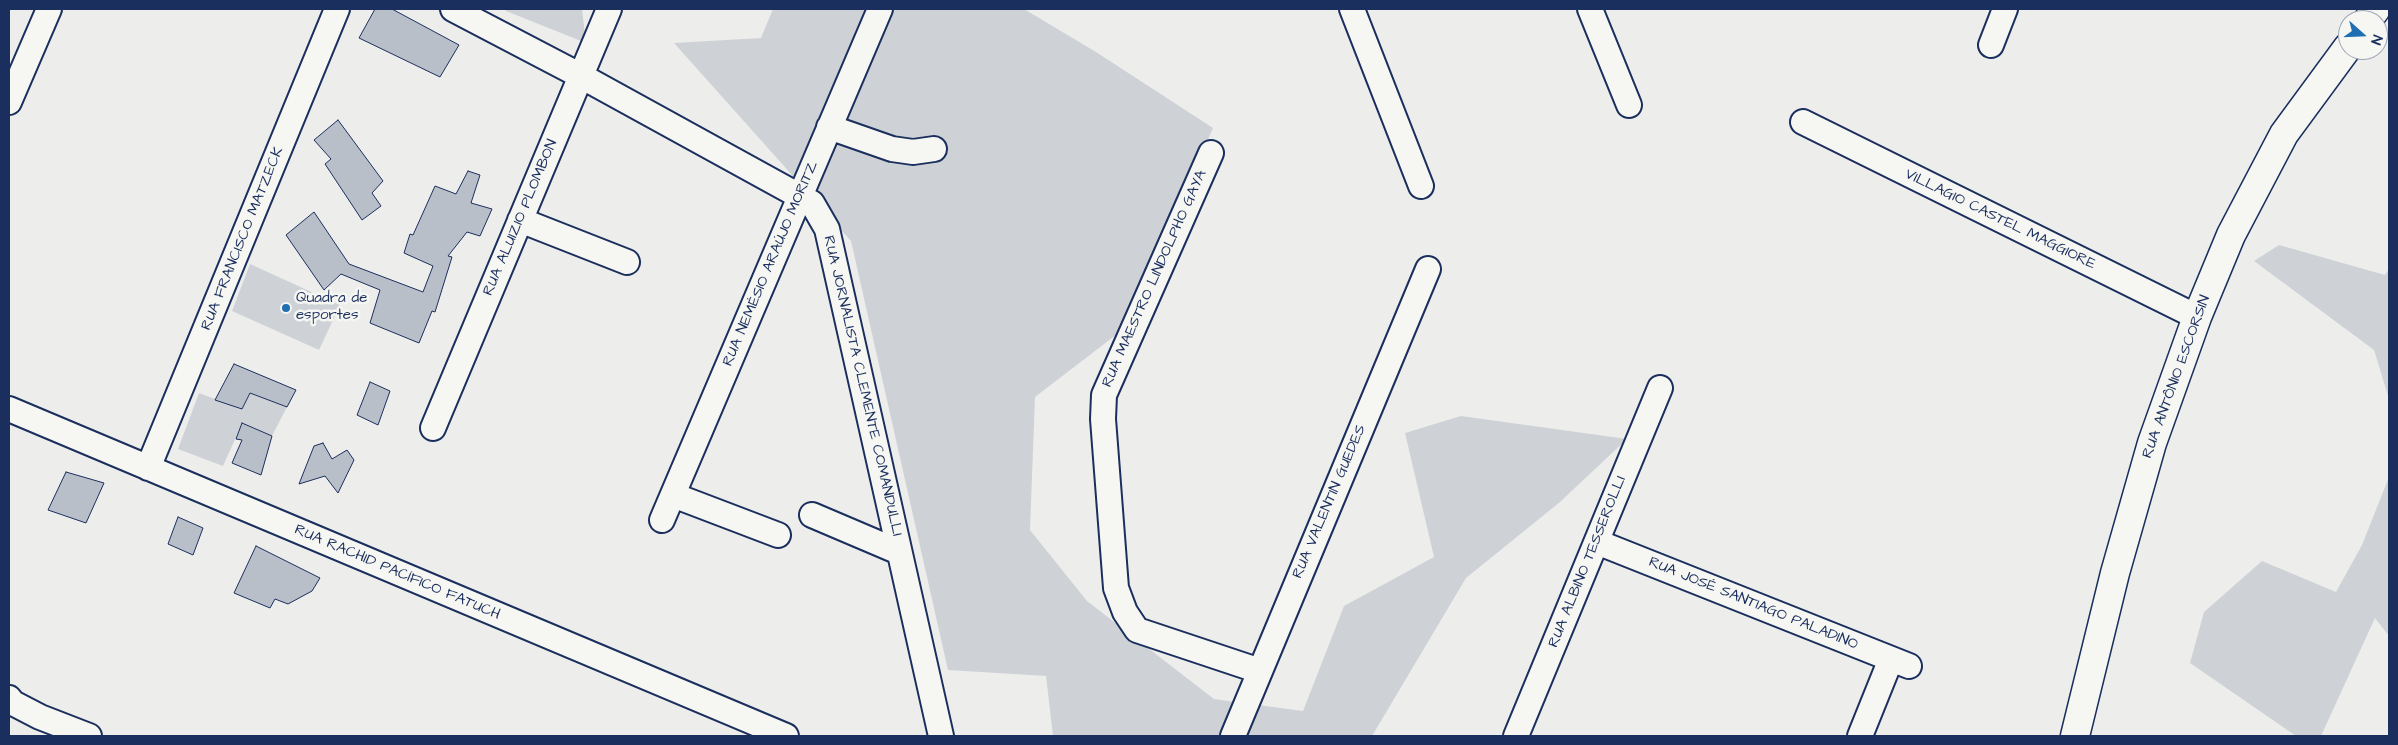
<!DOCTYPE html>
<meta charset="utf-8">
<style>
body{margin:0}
#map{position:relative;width:2398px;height:745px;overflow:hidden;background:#edeeec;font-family:"Architects Daughter",sans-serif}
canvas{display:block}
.frame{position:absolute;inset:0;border:10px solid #1b2f5e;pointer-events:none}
.north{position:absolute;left:2338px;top:10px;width:50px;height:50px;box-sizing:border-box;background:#f6f6f2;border:1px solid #9ea6b7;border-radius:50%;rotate:110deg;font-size:14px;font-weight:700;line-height:20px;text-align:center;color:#1b2f5e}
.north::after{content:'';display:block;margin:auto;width:18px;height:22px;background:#1f6fb2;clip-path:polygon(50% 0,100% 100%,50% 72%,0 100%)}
</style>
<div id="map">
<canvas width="2398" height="745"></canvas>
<div class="frame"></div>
<div class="north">N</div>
</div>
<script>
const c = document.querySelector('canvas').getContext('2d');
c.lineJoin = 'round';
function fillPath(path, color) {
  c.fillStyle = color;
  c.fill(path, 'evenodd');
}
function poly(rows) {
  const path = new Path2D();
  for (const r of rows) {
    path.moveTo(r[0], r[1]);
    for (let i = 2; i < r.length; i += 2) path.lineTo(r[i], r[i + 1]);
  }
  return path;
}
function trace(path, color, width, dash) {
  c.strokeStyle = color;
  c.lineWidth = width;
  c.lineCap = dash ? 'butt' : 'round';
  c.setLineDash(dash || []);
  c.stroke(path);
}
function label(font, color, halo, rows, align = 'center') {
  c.font = font + ' "Architects Daughter",sans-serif';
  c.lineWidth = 5;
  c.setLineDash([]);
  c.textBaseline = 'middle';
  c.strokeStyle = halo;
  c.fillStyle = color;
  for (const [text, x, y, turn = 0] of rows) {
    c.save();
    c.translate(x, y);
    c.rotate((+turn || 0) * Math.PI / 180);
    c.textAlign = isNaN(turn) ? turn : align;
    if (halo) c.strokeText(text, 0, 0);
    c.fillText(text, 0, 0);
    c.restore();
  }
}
fillPath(poly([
 [506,9,582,9,586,43,506,11],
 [773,9,1024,9,1096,52,1213,128,1125,328,1035,397,1030,530,1087,601,1214,699,1303,711,1344,606,1434,557,1405,433,1461,416,1627,439,1560,502,1466,578,1372,736,1053,736,1046,676,948,670,851,241,674,43,761,38],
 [2279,245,2385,275,2389,269,2389,399,2374,350,2254,261],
 [250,264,340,305,319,350,232,311],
 [199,393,242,409,250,393,287,407,272,436,242,424,223,466,178,449],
 [2389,477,2389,636,2375,618,2321,736,2296,736,2190,663,2204,612,2262,561,2336,592,2362,545]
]), '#ced2d7');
const building = poly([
 [375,9,392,9,459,45,440,77,359,38,375,9],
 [338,120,383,181,372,193,381,206,362,220,325,164,331,159,314,140,338,120],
 [468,171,480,175,471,203,492,209,480,236,467,232,448,256,452,257,435,312,432,311,419,343,370,323,380,290,341,274,324,290,286,235,314,212,349,264,423,292,433,266,404,253,410,234,413,235,435,186,456,194,468,171],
 [234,364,296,390,287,407,250,393,242,409,215,400,234,364],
 [370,382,390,391,378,425,357,415,370,382],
 [242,423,272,436,261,475,232,463,242,440,236,439,242,423],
 [323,443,332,459,347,450,354,460,338,493,325,476,299,484,314,446,323,443],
 [66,472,104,483,86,523,48,510,66,472],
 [178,517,203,528,193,555,168,544,178,517],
 [256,546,320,578,312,591,288,604,275,599,270,608,234,593,256,546]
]);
fillPath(building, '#b9bfc8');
trace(building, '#1b2f5e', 1);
const minor = poly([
 [453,9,581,76,812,203,827,229,941,736],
 [1352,9,1421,186],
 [1590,9,1629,105],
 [1991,45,2005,9],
 [9,102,49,9],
 [1803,122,2197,317],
 [829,127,892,149,913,152,934,149],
 [1211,153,1104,395,1103,419,1116,588,1125,612,1137,630,1260,671],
 [520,220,627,262],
 [9,409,786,736],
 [433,428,609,9],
 [148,468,337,9],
 [673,495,778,535],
 [812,515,899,552],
 [662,520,880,9],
 [1597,542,1909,666],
 [9,698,13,703,40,717,89,736],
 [1233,736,1428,269],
 [1516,736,1660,388],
 [1860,736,1891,659]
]);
const major = poly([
 [2368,20,2376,9],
 [2075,736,2115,573,2152,443,2197,317,2231,235,2284,134,2348,47]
]);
trace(minor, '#1b2f5e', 28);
trace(major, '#1b2f5e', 31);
trace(minor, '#f6f6f2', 24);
trace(major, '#f6f6f2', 28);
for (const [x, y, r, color] of [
 [286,308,5,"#1f6fb2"]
]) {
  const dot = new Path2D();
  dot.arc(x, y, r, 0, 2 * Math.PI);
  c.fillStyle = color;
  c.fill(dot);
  trace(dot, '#f6f6f2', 2);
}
label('15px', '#1b2f5e', '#f6f6f2', [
 ["RUA ALUIZIO PLOMBON",521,218,-67],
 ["VILLAGIO CASTEL MAGGIORE",2000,220,26],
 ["RUA FRANCISCO MATZECK",243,239,-68],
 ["RUA NEMÉSIO ARAÚJO MORITZ",771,264,-67],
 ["RUA MAESTRO LINDOLPHO GAYA",1155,279,-66],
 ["RUA ANTÔNIO ESCORSIN",2177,377,-70],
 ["RUA JORNALISTA CLEMENTE COMANDULLI",862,386,77],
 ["RUA VALENTIN GUEDES",1330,502,-67],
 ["RUA ALBINO TESSEROLLI",1588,562,-68],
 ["RUA RACHID PACÍFICO FATUCH",397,573,23],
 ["RUA JOSÉ SANTIAGO PALADINO",1753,604,22]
]);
label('15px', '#1b2f5e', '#f6f6f2', [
 ["Quadra de",296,299],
 ["esportes",296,316]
], 'left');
</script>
